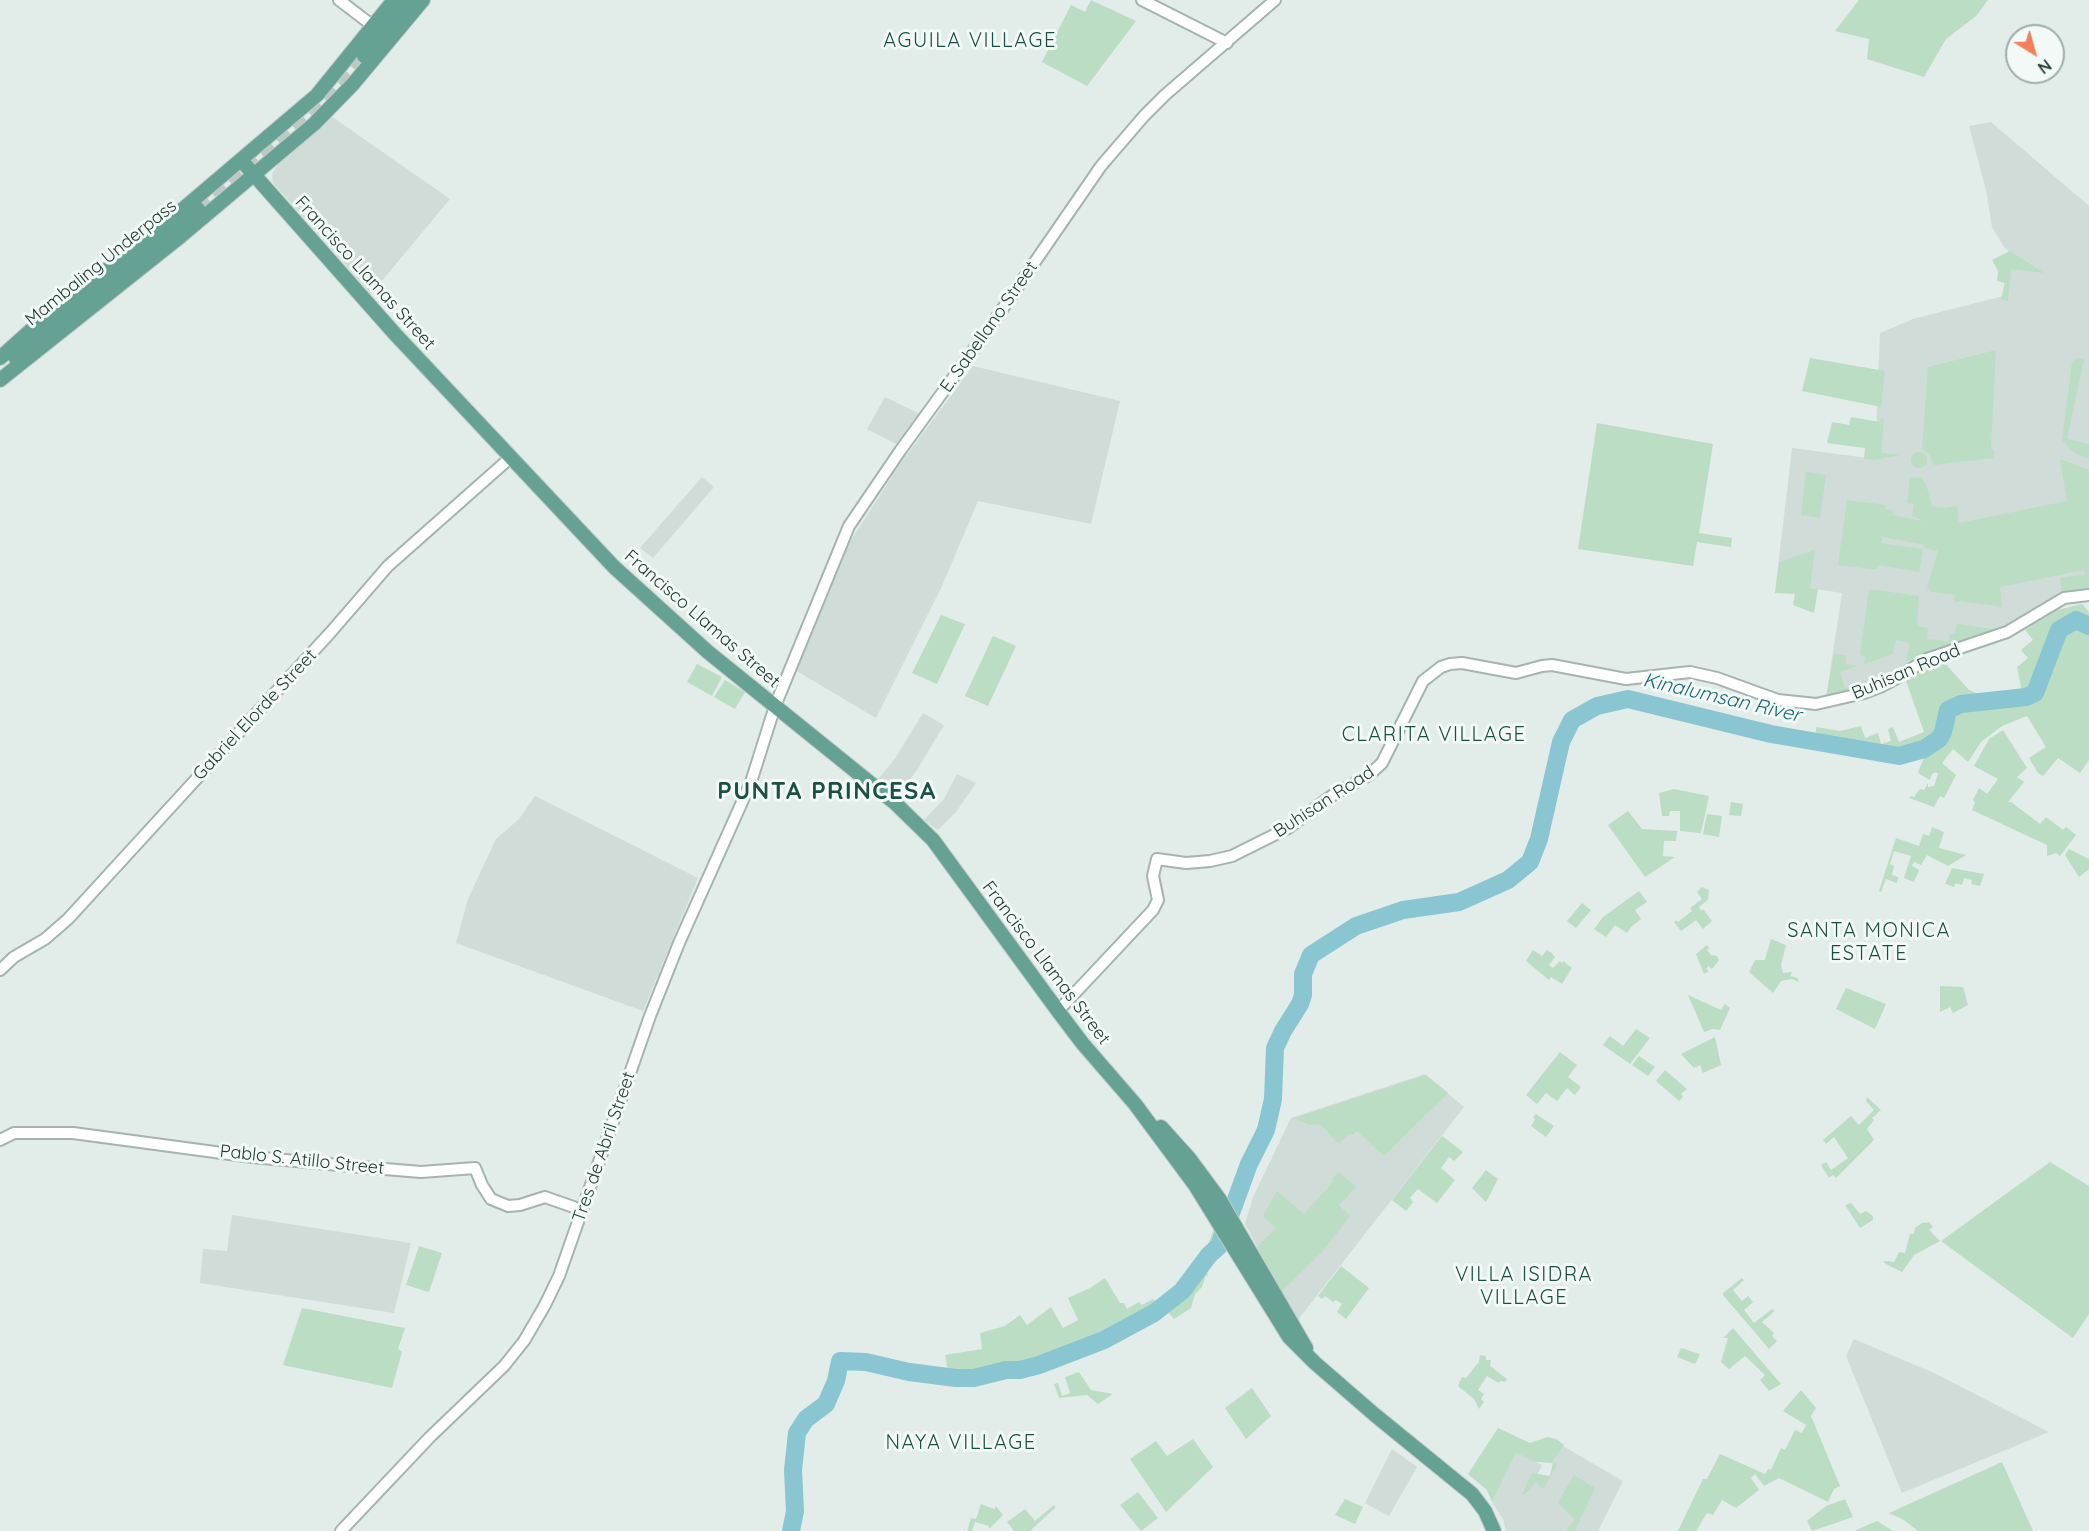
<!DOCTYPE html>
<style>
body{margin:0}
#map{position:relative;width:2089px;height:1531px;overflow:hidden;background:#e2ece8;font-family:Quicksand,sans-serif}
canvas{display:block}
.north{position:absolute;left:2005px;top:24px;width:60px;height:60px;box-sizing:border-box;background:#f2f9f6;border:2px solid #9faea9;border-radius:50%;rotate:143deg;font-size:16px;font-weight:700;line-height:24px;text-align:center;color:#223d36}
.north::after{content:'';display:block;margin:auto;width:21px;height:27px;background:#f2815a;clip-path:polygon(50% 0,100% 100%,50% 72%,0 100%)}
</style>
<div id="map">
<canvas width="2089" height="1531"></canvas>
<div class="north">N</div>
</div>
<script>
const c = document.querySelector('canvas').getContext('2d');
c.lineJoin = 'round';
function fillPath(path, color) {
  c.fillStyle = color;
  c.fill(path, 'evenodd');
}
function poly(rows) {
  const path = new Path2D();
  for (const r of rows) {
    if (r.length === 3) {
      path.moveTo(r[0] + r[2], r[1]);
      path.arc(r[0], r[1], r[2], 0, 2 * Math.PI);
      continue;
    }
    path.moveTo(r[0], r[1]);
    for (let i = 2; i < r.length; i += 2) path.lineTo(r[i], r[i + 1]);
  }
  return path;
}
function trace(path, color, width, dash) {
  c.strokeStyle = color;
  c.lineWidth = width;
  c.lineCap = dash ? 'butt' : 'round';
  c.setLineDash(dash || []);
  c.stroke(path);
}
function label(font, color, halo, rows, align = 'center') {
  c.font = font + ' Quicksand,sans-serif';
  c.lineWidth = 6;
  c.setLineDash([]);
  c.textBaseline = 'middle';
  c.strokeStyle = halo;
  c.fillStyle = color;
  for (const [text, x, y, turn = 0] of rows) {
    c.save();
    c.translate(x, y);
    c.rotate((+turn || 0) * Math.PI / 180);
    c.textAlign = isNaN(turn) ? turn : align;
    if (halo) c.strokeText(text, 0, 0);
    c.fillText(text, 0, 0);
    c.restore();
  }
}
fillPath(poly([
 [331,116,450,199,371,294,273,183,272,174,281,160],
 [1991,122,2089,206,2089,591,2062,592,2011,626,1917,658,1902,670,1863,687,1826,698,1842,593,1810,588,1775,593,1792,448,1875,459,1880,333,1913,319,2003,296,2008,250,2004,247,1992,227,1986,190,1969,126],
 [973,366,1120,401,1091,524,978,501,942,586,876,718,795,670,846,548,900,464],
 [885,397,920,414,898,445,867,429],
 [702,477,714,487,653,558,640,548],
 [923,713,944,725,917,770,896,798,877,781,896,757],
 [957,774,976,783,956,812,938,830,924,820,944,799],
 [535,796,698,878,643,1011,456,943,468,899,496,839,519,819],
 [1425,1074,1464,1107,1297,1321,1245,1224,1253,1197,1291,1118],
 [232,1215,411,1243,394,1313,200,1283,203,1249,227,1251],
 [1854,1339,1934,1373,2049,1432,1902,1493,1846,1356],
 [1563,1446,1623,1481,1598,1531,1506,1531,1503,1519,1492,1502,1516,1453,1542,1465,1537,1475,1550,1476,1553,1463],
 [1392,1449,1417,1467,1389,1516,1365,1503]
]), '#d0dcd7');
fillPath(poly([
 [1091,0,1136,21,1087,86,1042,62,1071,5,1085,12],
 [1859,0,1988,0,1976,16,1946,39,1924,77,1867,59,1869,39,1835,31],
 [2010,251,2044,273,2011,269,2008,301,2001,299,2005,283,1997,281,1998,271,1992,260],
 [1996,350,1991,449,1994,450,1993,458,1934,465,1929,454,1922,449,1928,367],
 [1810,358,1885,371,1881,407,1802,391],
 [2077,358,2084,359,2067,439,2089,444,2089,459,2074,453,2062,440,2072,362],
 [1851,417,1880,422,1881,419,1884,419,1881,453,1900,455,1875,460,1864,459,1865,448,1827,443,1832,422,1849,425],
 [1597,423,1713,444,1699,533,1732,538,1731,547,1697,542,1693,566,1578,549],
 [1919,460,8],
 [2060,459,2089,470,2089,592,2062,592,2060,578,2085,574,2084,570,2000,587,2002,607,1960,601,1954,603,1955,595,1931,592,1931,589,1927,588,1938,551,1924,548,1925,545,1883,537,1881,543,1923,549,1919,572,1878,565,1876,569,1871,569,1838,565,1847,500,1886,505,1885,509,1893,510,1892,515,1923,521,1912,516,1914,504,1907,503,1910,477,1921,478,1926,484,1932,507,1942,508,1957,506,1959,523,2067,501],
 [1806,472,1826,475,1820,518,1801,515],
 [1815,550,1810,588,1818,589,1814,613,1793,605,1795,594,1775,593,1779,562],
 [1869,589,1919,596,1917,626,1928,628,1927,639,1949,641,1950,634,1955,634,1957,624,1999,630,1906,661,1910,643,1896,640,1893,654,1864,664,1865,656,1860,655],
 [2082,604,2089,612,2089,760,2080,773,2058,758,2043,776,2038,773,2029,758,2046,747,2027,716,2002,726,1981,742,1968,762,1953,749,1942,763,1956,775,1944,798,1940,796,1934,807,1909,798,1911,796,1914,797,1920,789,1924,790,1928,783,1928,787,1934,786,1938,774,1936,772,1932,774,1930,780,1918,773,1926,752,1899,756,1813,744,1813,735,1816,735,1816,727,1840,731,1861,726,1865,738,1878,733,1881,744,1891,741,1888,729,1893,727,1899,742,1924,732,1905,678,1942,660,1969,690,1984,696,2009,696,2022,692,2017,667,2028,658,2021,650,2033,640,2025,630,2057,610],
 [941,615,965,624,937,684,912,673],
 [993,636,1016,646,988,706,965,696],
 [1834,654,1846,655,1846,664,1858,666,1840,672,1845,688,1889,674,1889,676,1863,687,1826,698],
 [697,664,722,677,712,696,687,682],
 [725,680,745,692,735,709,714,697],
 [2003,730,2027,768,2017,777,2024,782,2008,802,2011,802,2040,824,2046,817,2063,830,2066,827,2076,835,2060,856,2056,853,2047,856,2047,845,1972,810,1975,803,1973,800,1979,788,1987,794,1998,779,1974,766,1989,739],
 [1674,789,1709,796,1701,833,1680,831,1680,811,1670,811,1669,816,1662,816,1659,793],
 [1731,802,1743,804,1741,816,1729,815],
 [1628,811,1642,829,1677,831,1676,841,1664,841,1663,856,1675,857,1645,877,1608,825],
 [1707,814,1722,816,1719,837,1703,834],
 [1932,827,1944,832,1939,848,1966,855,1948,866,1927,855,1921,865,1914,862,1912,866,1919,870,1914,882,1904,878,1911,856,1894,851,1890,864,1894,866,1892,875,1898,877,1897,883,1886,879,1881,892,1879,891,1896,838,1919,846,1923,834,1929,836],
 [2069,849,2089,859,2089,869,2079,877,2065,855],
 [1952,868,1984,874,1980,886,1971,884,1972,880,1964,878,1962,885,1955,883,1954,887,1945,884],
 [1702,887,1709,890,1708,900,1699,907,1701,911,1703,909,1712,921,1703,929,1696,920,1681,931,1674,922,1676,920,1678,922,1692,911,1690,908,1702,899,1697,892],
 [1639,891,1647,902,1635,910,1641,919,1631,927,1627,933,1615,925,1606,937,1594,929,1603,917],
 [1582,903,1591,910,1576,928,1567,921],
 [1771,939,1786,945,1781,965,1783,973,1792,972,1790,976,1797,978,1799,982,1792,979,1781,981,1773,993,1749,972,1755,960,1765,960],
 [1707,945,1709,948,1707,950,1711,955,1717,956,1719,960,1712,969,1708,966,1706,969,1709,971,1704,974,1696,954],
 [1533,950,1542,956,1547,950,1552,953,1555,957,1549,965,1553,968,1560,961,1562,963,1563,961,1572,968,1562,984,1551,977,1549,980,1526,961],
 [1940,986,1963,987,1968,1005,1953,1013,1950,1007,1940,1012],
 [1846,988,1886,1004,1875,1029,1836,1009],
 [1688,995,1721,1010,1725,1004,1730,1008,1720,1030,1713,1029,1704,1032],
 [1636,1029,1650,1038,1630,1064,1603,1045,1610,1036,1623,1046],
 [1715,1037,1721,1065,1703,1073,1700,1065,1694,1068,1681,1054],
 [1560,1052,1577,1065,1568,1077,1581,1087,1575,1095,1567,1088,1557,1101,1546,1093,1537,1104,1526,1095],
 [1639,1056,1655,1067,1648,1076,1632,1065],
 [1665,1070,1687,1089,1681,1094,1683,1097,1679,1101,1656,1081],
 [1426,1075,1448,1093,1384,1156,1357,1131,1352,1135,1350,1133,1339,1144,1320,1124,1309,1125,1294,1118],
 [1867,1097,1881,1110,1872,1118,1874,1120,1867,1129,1874,1140,1836,1178,1833,1175,1829,1178,1821,1165,1826,1162,1831,1170,1848,1158,1834,1137,1826,1144,1823,1140,1851,1116,1859,1125,1874,1110,1866,1101],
 [1536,1114,1554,1126,1546,1137,1531,1126,1535,1119,1533,1117],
 [1442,1136,1463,1152,1454,1161,1449,1157,1441,1168,1455,1180,1437,1203,1418,1189,1410,1198,1413,1202,1406,1211,1392,1200],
 [2050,1162,2089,1186,2089,1314,2073,1338,1941,1241],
 [1486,1170,1498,1179,1486,1202,1472,1188],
 [1339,1172,1356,1187,1339,1205,1350,1216,1324,1250,1281,1292,1257,1247,1276,1228,1263,1216,1277,1191,1304,1214,1334,1181,1332,1179],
 [1851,1203,1860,1214,1866,1211,1873,1216,1873,1220,1860,1228,1845,1205],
 [1929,1222,1933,1227,1929,1230,1940,1241,1914,1255,1902,1272,1884,1263,1884,1261,1894,1262,1899,1252,1905,1253,1910,1234,1914,1234,1915,1228,1922,1223],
 [1214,1228,1222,1243,1205,1266,1208,1275,1205,1277,1202,1287,1195,1294,1191,1308,1174,1319,1167,1311,1162,1312,1137,1328,1084,1351,1085,1356,1053,1365,1050,1360,1020,1370,1006,1370,1000,1371,991,1379,963,1386,936,1380,937,1370,948,1370,945,1355,982,1349,980,1333,1005,1326,1020,1315,1027,1325,1051,1307,1063,1328,1078,1320,1068,1298,1090,1288,1105,1278,1120,1303,1124,1303,1127,1309,1139,1302,1142,1305,1153,1299,1156,1302,1188,1276,1205,1254],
 [419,1246,442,1253,429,1292,406,1285],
 [1341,1266,1369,1288,1346,1319,1337,1312,1342,1304,1336,1300,1333,1302,1325,1296,1322,1299,1318,1296],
 [1742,1278,1744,1280,1733,1290,1742,1301,1748,1296,1753,1302,1744,1310,1754,1323,1772,1309,1775,1311,1762,1322,1774,1333,1772,1336,1777,1341,1769,1349,1723,1295,1723,1293],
 [302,1308,405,1328,398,1349,402,1352,392,1388,283,1365],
 [1733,1328,1781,1384,1769,1391,1760,1380,1765,1375,1745,1356,1729,1369,1721,1362,1728,1338,1723,1338],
 [1681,1348,1700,1354,1695,1364,1677,1357],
 [1480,1355,1486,1356,1486,1360,1491,1360,1490,1366,1507,1379,1505,1382,1500,1381,1499,1383,1487,1376,1478,1390,1484,1394,1481,1399,1484,1402,1479,1409,1474,1399,1458,1386,1462,1377,1466,1378,1479,1362],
 [1079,1372,1091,1390,1113,1394,1098,1404,1087,1395,1059,1398,1054,1384,1058,1383,1062,1396,1070,1393,1065,1377],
 [1252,1388,1271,1416,1246,1439,1225,1408],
 [1801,1390,1816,1408,1811,1416,1840,1486,1834,1489,1828,1502,1779,1478,1764,1486,1755,1474,1751,1478,1759,1490,1736,1508,1722,1500,1713,1515,1707,1513,1696,1531,1678,1531,1703,1479,1707,1479,1720,1454,1765,1474,1768,1469,1771,1470,1781,1448,1785,1450,1795,1430,1802,1433,1806,1425,1783,1411],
 [1498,1428,1530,1443,1547,1437,1556,1439,1564,1445,1553,1462,1557,1465,1543,1489,1536,1482,1524,1495,1522,1494,1532,1473,1550,1476,1553,1463,1535,1462,1516,1453,1492,1502,1487,1490,1468,1474],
 [1193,1439,1213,1467,1166,1512,1130,1459,1156,1441,1167,1456],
 [2002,1462,2033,1531,1918,1531,1904,1520,1889,1513],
 [1574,1475,1595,1488,1575,1531,1565,1531,1575,1520,1558,1503],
 [1138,1492,1158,1518,1141,1531,1120,1505],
 [1345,1499,1363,1507,1355,1524,1335,1515],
 [1845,1499,1853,1517,1812,1531,1807,1521,1826,1506],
 [800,1503,796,1531,784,1531,787,1518,787,1504],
 [981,1504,994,1509,996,1506,1003,1515,989,1529,989,1526,975,1522,972,1531,967,1531,971,1518,976,1519],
 [1054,1505,1056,1507,1030,1531,1014,1531,1007,1522,1025,1509,1035,1521],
 [1877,1521,1893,1531,1854,1531]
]), '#bbddc4');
trace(poly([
 [791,1531,795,1511,793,1470,797,1433,806,1419,826,1404,836,1381,840,1361,866,1362,909,1372,956,1378,974,1378,1006,1370,1020,1370,1039,1365,1104,1340,1154,1313,1182,1291,1209,1255,1219,1246,1249,1164,1266,1130,1273,1099,1275,1048,1283,1031,1300,1004,1303,995,1303,974,1311,955,1356,926,1403,910,1459,902,1508,880,1530,862,1539,839,1561,742,1572,720,1597,706,1628,699,1771,734,1899,756,1924,749,1939,739,1943,732,1948,710,1961,704,2026,697,2035,693,2059,630,2076,620,2089,626]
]), '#89c6d2', 18);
trace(poly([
 [198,209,268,152,322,103,364,56]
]), '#bcc9c4', 14, [14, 7]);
const minor = poly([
 [339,0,373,26],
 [1142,0,1227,43],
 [0,970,14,957,45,939,68,919,330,633,388,566,510,458],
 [1058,1011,1153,910,1158,900,1153,876,1157,859,1186,863,1210,861,1232,856,1288,828,1333,795,1369,775,1382,763,1423,681,1441,667,1450,664,1462,663,1516,673,1542,666,1552,665,1626,679,1690,672,1717,678,1778,700,1816,704,1864,693,1880,687,1897,678,1927,659,2007,632,2064,598,2089,595],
 [0,1140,14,1133,73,1133,252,1157,361,1167,421,1172,475,1168,482,1185,491,1199,508,1206,520,1205,545,1197,582,1210],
 [341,1531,430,1437,504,1366,524,1341,545,1305,559,1276,650,1016,679,943,751,782,775,706,849,526,900,451,990,327,1101,166,1144,116,1165,95,1275,0]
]);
const major = poly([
 [364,56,408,0],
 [241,160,395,334,614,567,708,652,895,803,933,840,1058,1011,1083,1044,1135,1104,1195,1185,1289,1337,1315,1363,1375,1415,1472,1494,1485,1511,1494,1531],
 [15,357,198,209],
 [0,358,40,322,170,220,317,95,394,0],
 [0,380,181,236,314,124,353,84,423,0],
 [1161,1127,1189,1158,1220,1200,1306,1348]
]);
trace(minor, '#a5b4af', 14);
trace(major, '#c1c9c7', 16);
trace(minor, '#fff', 10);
trace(major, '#66a293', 14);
label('18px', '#223d36', '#f2f9f6', [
 ["Mambaling Underpass",101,263,-39],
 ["Francisco Llamas Street",365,273,48],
 ["E. Sabellano Street",989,327,-55],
 ["Francisco Llamas Street",702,619,41],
 ["Buhisan Road",1906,672,-23],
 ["Gabriel Elorde Street",255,715,-47],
 ["Buhisan Road",1324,802,-33],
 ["Francisco Llamas Street",1046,963,53],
 ["Tres de Abril Street",604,1147,-71],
 ["Pablo S. Atillo Street",302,1160,6]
]);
c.letterSpacing = '1.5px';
label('20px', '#1d5044', '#f2f9f6', [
 ["AGUILA VILLAGE",970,41],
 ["CLARITA VILLAGE",1434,735],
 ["SANTA MONICA",1869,931],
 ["ESTATE",1869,954],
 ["VILLA ISIDRA",1524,1275],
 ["VILLAGE",1524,1298],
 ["NAYA VILLAGE",961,1443]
]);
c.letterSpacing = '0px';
label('italic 20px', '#1b697a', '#f2f9f6', [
 ["Kinalumsan River",1722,698,13]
]);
c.letterSpacing = '1.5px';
label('bold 24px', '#1d5044', '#f2f9f6', [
 ["PUNTA PRINCESA",827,792]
]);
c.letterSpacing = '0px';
</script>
